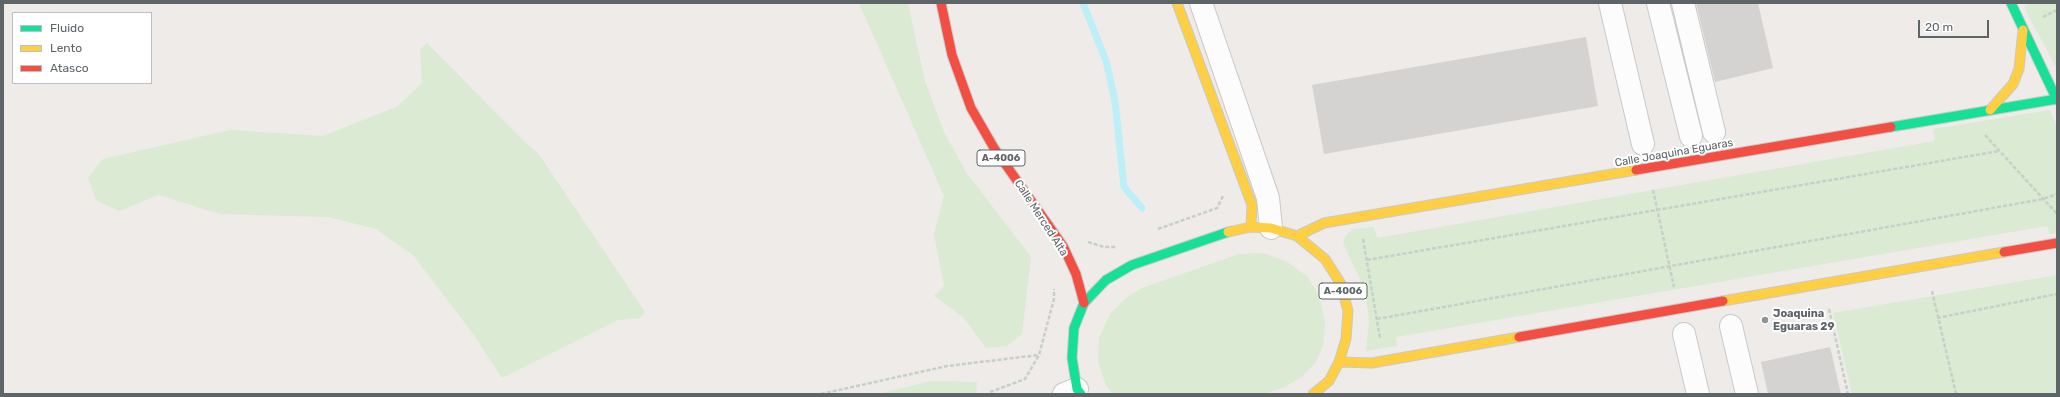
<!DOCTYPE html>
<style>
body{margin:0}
#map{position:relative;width:2060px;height:397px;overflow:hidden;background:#eeebe9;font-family:Rubik,sans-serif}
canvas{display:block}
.frame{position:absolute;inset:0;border:4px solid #5d6568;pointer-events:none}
.legend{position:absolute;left:12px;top:12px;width:140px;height:72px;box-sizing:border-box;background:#fff;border:1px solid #bec1c3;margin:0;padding:5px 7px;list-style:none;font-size:12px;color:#5d6568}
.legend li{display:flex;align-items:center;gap:8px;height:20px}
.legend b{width:20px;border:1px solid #bec1c3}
.scale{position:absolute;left:1918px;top:20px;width:71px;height:18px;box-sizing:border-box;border:2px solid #5d6568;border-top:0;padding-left:5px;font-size:12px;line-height:14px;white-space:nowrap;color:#5d6568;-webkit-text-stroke:3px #fff;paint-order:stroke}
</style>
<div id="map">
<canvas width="2060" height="397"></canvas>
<div class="frame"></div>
<ul class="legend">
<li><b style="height:5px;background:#16e098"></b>Fluido</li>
<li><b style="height:5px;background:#ffcf43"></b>Lento</li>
<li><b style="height:5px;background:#f24e42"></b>Atasco</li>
</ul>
<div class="scale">20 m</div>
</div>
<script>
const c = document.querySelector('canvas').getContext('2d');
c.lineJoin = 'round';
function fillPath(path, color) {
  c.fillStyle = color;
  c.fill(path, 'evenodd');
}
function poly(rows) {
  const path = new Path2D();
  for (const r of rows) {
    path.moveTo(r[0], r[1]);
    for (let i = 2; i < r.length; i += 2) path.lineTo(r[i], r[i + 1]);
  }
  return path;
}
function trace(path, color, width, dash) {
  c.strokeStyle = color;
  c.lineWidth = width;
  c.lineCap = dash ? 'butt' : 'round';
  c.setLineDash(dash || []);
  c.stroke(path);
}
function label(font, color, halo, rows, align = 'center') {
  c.font = font + ' Rubik,sans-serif';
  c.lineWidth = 4;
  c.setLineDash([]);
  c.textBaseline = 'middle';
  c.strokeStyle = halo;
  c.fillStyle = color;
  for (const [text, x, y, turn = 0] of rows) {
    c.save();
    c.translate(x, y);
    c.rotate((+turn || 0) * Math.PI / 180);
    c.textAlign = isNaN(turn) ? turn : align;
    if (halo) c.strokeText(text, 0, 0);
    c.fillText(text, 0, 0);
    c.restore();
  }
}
fillPath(poly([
 [859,3,908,3,925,81,944,132,966,172,1031,257,1022,334,1007,346,986,348,963,317,934,296,944,286,934,234,944,196],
 [2031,3,2057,3,2057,69,2024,7],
 [427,43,524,141,538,153,645,312,640,318,618,320,502,378,474,335,413,255,376,229,328,217,220,214,159,195,119,211,96,200,88,178,103,159,230,130,323,136,398,106,422,83,420,49],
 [2050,110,2057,127,2057,233,2050,234,2047,226,1396,337,1397,346,1366,351,1369,321,1365,289,1343,243,1346,235,1353,229,1374,227,1377,238,1935,141,1933,129],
 [1262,253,1286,261,1307,276,1319,296,1325,323,1323,345,1316,362,1303,376,1285,387,1264,394,1112,394,1106,385,1098,362,1099,338,1110,314,1126,298,1142,288,1239,254],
 [2057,275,2057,394,1852,394,1833,313],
 [931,381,977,382,976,393,878,394]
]), '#dbead3');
trace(poly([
 [1083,3,1106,61,1115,101,1124,187,1142,208]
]), '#bdeff8', 7);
fillPath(poly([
 [1696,3,1758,3,1773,68,1715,82],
 [1586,37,1598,106,1324,154,1312,85],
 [1830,347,1841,394,1768,394,1761,362]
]), '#d5d2d2');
const street = poly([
 [1201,3,1268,198,1271,228],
 [1610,3,1643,144],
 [1658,3,1691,136],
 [1683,3,1714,132],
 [1731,326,1747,394],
 [1684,334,1698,394],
 [1064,394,1077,389]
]);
const fast = poly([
 [2011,3,2057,100],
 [1891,127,2057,99],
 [1081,394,1077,389,1072,358,1074,328,1084,303,1106,280,1132,265,1228,232]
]);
const slow = poly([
 [1177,3,1252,205,1251,227],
 [1990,110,2013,84,2019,69,2023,30],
 [1228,232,1251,227,1271,228,1297,236,1325,259,1341,284,1348,311,1346,339,1339,362,1329,381,1313,394],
 [1297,236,1324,223,1636,170],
 [1723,301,2004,252],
 [1339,362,1372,363,1519,337]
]);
const jam = poly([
 [941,3,952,55,971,108,994,148,1063,246,1076,274,1084,303],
 [1636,170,1891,127],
 [2004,252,2057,243],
 [1519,337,1723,301]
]);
trace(street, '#c9cac9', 24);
trace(fast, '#c8c9c9', 11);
trace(slow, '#c8c9c9', 11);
trace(jam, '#c8c9c9', 11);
trace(poly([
 [2043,17,2057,10],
 [1985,135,2057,214],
 [1653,190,1674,287],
 [1158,229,1217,208,1223,196],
 [1363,239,1380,338],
 [1088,242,1104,247,1116,247],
 [1367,260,1999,151],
 [1932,291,1956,394],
 [1829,309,1848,394],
 [1937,318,2057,294],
 [1377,319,2043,199,2057,194],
 [990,392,1025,379,1039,355,1054,299,1054,289],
 [821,394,947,366,1039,355]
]), '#c7cfc9', 2.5, [4, 2]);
trace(street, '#fcfcfc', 22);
trace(fast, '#16e098', 9);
trace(slow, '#ffcf43', 9);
trace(jam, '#f24e42', 9);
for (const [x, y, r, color] of [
 [1765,320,4,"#909495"]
]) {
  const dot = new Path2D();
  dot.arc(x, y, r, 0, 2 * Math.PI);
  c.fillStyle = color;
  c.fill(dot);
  trace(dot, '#fff', 1.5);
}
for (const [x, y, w] of [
 [1001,158,48],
 [1343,291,48]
]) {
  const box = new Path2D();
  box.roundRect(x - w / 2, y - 8, w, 16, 3);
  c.fillStyle = '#fff';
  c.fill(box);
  trace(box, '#5d6568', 1);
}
label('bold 10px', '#5d6568', null, [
 ["A-4006",1001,158],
 ["A-4006",1343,291]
]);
label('11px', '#5d6568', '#fff', [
 ["Calle Joaquina Eguaras",1674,153,-10],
 ["Calle Merced Alta",1041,218,57]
]);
label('bold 11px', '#5d6568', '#fff', [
 ["Joaquina",1773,314],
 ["Eguaras 29",1773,327]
], 'left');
</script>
